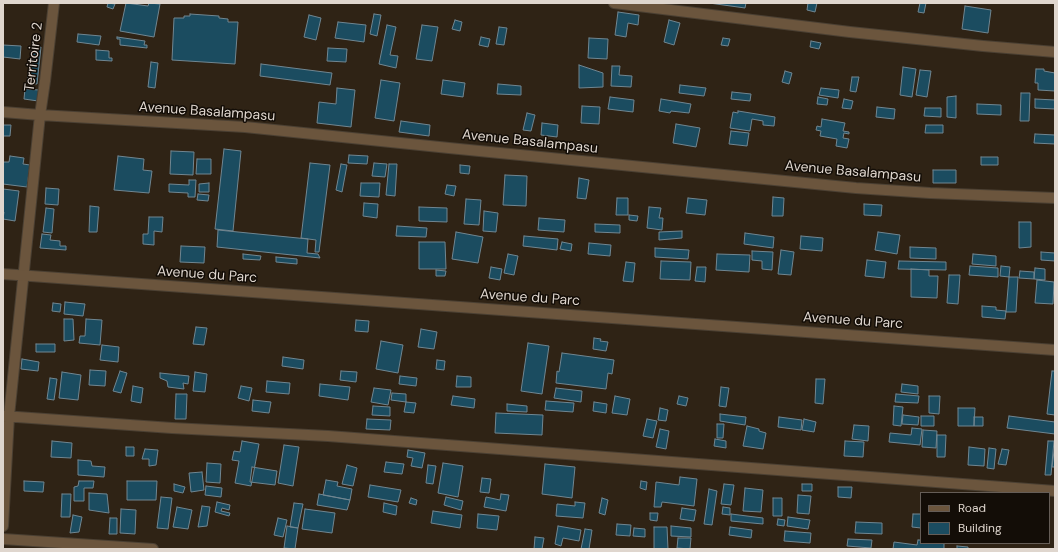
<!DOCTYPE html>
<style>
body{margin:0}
#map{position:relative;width:1058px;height:552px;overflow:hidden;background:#2f2315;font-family:"DM Sans",sans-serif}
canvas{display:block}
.frame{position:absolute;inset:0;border:4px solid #dfd6ce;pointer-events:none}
.legend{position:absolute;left:920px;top:492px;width:130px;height:52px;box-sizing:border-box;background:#130d07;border:1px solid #655d57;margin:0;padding:5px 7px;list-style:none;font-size:12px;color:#dfd6ce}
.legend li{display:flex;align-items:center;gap:8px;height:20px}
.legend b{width:20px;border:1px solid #655d57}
</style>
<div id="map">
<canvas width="1058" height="552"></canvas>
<div class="frame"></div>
<ul class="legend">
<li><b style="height:5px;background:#6b553d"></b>Road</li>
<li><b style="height:11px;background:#1b4c60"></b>Building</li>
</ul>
</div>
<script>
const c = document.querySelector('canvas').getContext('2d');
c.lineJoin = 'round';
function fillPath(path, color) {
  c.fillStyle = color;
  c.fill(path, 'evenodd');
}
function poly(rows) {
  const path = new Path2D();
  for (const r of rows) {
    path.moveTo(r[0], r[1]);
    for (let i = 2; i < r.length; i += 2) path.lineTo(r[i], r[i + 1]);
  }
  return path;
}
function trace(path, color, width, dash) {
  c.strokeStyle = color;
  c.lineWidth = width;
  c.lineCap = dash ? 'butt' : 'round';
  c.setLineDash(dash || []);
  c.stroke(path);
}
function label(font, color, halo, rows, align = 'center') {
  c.font = font + ' "DM Sans",sans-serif';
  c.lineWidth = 3;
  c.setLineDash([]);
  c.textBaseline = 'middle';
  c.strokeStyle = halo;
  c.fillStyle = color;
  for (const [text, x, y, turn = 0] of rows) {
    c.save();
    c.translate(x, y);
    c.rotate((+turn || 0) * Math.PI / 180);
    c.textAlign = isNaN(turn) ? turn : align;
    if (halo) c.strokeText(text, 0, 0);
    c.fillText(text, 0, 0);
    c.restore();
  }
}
const building = poly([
 [108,3,115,4,113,9,107,7,108,3],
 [126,3,148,6,149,3,160,4,154,37,120,31,126,3],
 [709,3,746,3,745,8,709,3],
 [808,3,817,3,815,12,807,10,808,3],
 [920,3,926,3,924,13,918,12,920,3],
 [965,6,991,10,988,33,962,29,965,6],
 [618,12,639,15,638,25,628,23,626,37,615,35,618,12],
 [190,14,219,16,219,18,228,19,228,22,238,22,235,64,172,60,174,18,184,18,184,16,190,16,190,14],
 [374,14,381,15,377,36,370,34,374,14],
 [309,15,321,18,316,40,304,37,309,15],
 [455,20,462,22,460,31,452,29,455,20],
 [669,20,680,23,674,45,664,42,669,20],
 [338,22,366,25,364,42,335,38,338,22],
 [387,25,396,27,390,55,398,56,396,68,379,64,387,25],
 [422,25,438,27,432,61,416,59,422,25],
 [499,27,507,28,504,45,496,44,499,27],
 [78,34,101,36,99,45,77,42,78,34],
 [117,37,145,41,144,45,147,45,147,48,120,45,120,39,117,39,117,37],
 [481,37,490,39,488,47,479,45,481,37],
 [589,38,608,39,607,59,588,58,589,38],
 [723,38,730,39,728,46,721,45,723,38],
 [811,41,821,43,819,49,810,47,811,41],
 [3,45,21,46,20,59,3,57,3,45],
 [32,46,41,47,37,84,27,83,32,46],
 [328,48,347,49,346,62,327,61,328,48],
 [96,50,109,51,109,58,112,58,112,61,96,60,96,50],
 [151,62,158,63,155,88,148,87,151,62],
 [261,64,332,73,330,85,260,76,261,64],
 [579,65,603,73,603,87,579,88,579,65],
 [612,66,620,66,619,75,632,76,631,87,611,86,612,66],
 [903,67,916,69,912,97,900,95,903,67],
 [1036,69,1044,69,1044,71,1055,73,1055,91,1038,90,1038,83,1035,83,1036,69],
 [920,70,931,71,927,97,916,95,920,70],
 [785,71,792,73,789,84,782,82,785,71],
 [852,77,859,77,856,92,850,91,852,77],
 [381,80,400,83,394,121,375,118,381,80],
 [443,80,465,83,463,97,441,94,443,80],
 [498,84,521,86,521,95,497,94,498,84],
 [680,85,706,88,704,96,679,93,680,85],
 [337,88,355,90,351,127,317,123,319,102,336,104,337,88],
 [821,88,839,90,838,98,819,95,821,88],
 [25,89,39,90,38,101,24,99,25,89],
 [732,92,751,94,750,101,731,99,732,92],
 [1021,93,1030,93,1029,121,1020,121,1021,93],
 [956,96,956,118,947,117,947,97,956,96],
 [610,97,634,100,633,112,608,109,610,97],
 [818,97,828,99,827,105,817,104,818,97],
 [661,99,691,104,689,113,671,111,670,113,659,111,661,99],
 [844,99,853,101,851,109,842,108,844,99],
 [1035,99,1055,100,1055,109,1035,108,1035,99],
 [977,104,1001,105,1001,115,977,114,977,104],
 [582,106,600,107,599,124,581,123,582,106],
 [877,107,895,109,894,119,876,117,877,107],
 [925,108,941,108,941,117,924,116,925,108],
 [738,111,775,117,774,126,763,125,763,121,752,119,750,131,730,128,733,112,738,113,738,111],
 [527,113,535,115,531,131,523,130,527,113],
 [822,119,845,123,843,131,849,132,849,134,844,133,843,138,849,139,847,148,836,146,837,139,820,136,821,131,816,130,817,126,821,127,822,119],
 [401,121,430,125,429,136,399,132,401,121],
 [542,123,558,125,557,137,541,135,542,123],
 [676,124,700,128,696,147,673,143,676,124],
 [3,125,11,125,10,136,3,136,3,125],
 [926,125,943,125,943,133,925,133,926,125],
 [731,131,749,133,747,146,729,144,731,131],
 [1035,134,1055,135,1055,144,1034,143,1035,134],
 [224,149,241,151,233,231,215,229,224,149],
 [171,151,194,152,193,175,170,174,171,151],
 [349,155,368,156,367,164,348,163,349,155],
 [10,156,24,158,23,164,30,165,27,187,3,184,3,162,9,162,10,156],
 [118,156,144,159,143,170,152,171,149,193,114,190,118,156],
 [981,157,998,157,998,165,981,165,981,157],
 [197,159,211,159,211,174,196,174,197,159],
 [310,163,330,165,319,252,315,252,316,240,301,238,310,163],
 [374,163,387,164,385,177,372,176,374,163],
 [341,164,347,165,342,192,336,190,341,164],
 [389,164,397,164,395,196,386,195,389,164],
 [460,165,470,166,469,174,460,173,460,165],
 [933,170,956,170,956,183,933,183,933,170],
 [505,175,527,176,526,206,503,205,505,175],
 [579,178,589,180,586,199,577,198,579,178],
 [189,180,196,180,195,197,188,197,188,193,169,192,169,184,189,185,189,180],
 [209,183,209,192,199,192,199,184,209,183],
 [361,183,380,183,379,197,360,196,361,183],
 [447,185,456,186,454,196,445,194,447,185],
 [46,188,59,189,58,205,45,204,46,188],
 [3,189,19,191,15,221,3,219,4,212,3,212,3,189],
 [198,194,209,195,208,201,197,200,198,194],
 [773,197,784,198,783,216,772,216,773,197],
 [617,198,628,198,628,215,616,215,617,198],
 [688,198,707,200,705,215,686,213,688,198],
 [466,199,481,200,479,225,464,224,466,199],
 [364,203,378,204,377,218,363,216,364,203],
 [864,204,882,205,881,216,864,215,864,204],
 [90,206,99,207,97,232,89,232,90,206],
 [419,207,447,208,447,222,419,221,419,207],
 [649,207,661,208,659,218,663,218,662,230,647,228,649,207],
 [46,208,54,209,52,233,43,232,46,208],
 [484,211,498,213,496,232,483,231,484,211],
 [629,215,638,216,637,221,629,220,629,215],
 [149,217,163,217,162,232,154,231,154,245,143,244,143,234,148,234,149,217],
 [539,218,565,220,564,232,538,230,539,218],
 [1019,222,1031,222,1031,247,1019,248,1019,222],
 [595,224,620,225,620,233,595,232,595,224],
 [397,226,427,228,426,237,396,236,397,226],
 [218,230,308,239,307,253,318,254,320,258,217,247,218,230],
 [682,231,682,238,659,240,659,232,682,231],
 [456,232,483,237,478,263,452,259,456,232],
 [878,232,900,235,897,254,875,250,878,232],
 [745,233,774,237,773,248,744,244,745,233],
 [42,234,51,235,50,240,60,241,60,246,66,246,66,250,40,248,42,234],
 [524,236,558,239,557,250,523,246,524,236],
 [801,236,823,238,822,251,800,249,801,236],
 [419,242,445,242,446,269,419,269,419,242],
 [562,242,572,244,571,251,560,249,562,242],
 [589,243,611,245,610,256,588,254,589,243],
 [181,246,205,247,204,263,180,262,181,246],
 [910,247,936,248,936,259,910,258,910,247],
 [655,248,689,250,688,259,655,257,655,248],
 [781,250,794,252,791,275,778,274,781,250],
 [752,251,773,252,772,270,762,269,762,261,752,260,752,251],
 [1041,252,1055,253,1055,261,1041,260,1041,252],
 [243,254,261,256,260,260,243,259,243,254],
 [508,254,518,256,514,275,504,273,508,254],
 [717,254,750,255,749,272,716,270,717,254],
 [973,254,996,256,996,266,972,264,973,254],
 [276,257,297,259,297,264,276,262,276,257],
 [867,260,886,262,884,278,865,276,867,260],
 [661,261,691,262,690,280,660,279,661,261],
 [899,261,946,262,946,270,898,269,899,261],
 [626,262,635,263,633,282,623,281,626,262],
 [970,266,998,268,998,277,969,275,970,266],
 [1001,266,1010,267,1009,277,1000,276,1001,266],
 [491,267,502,269,500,280,489,278,491,267],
 [697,267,706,267,705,282,695,281,697,267],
 [1035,268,1045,269,1045,280,1034,279,1035,268],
 [911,269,929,270,929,276,938,276,937,298,911,297,911,269],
 [436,270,446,271,445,276,436,276,436,270],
 [1020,271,1034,272,1034,279,1019,278,1020,271],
 [949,275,960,275,958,304,947,303,949,275],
 [1009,277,1018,277,1016,312,1006,312,1009,277],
 [1037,280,1054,282,1053,304,1035,303,1037,280],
 [65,302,85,304,83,316,64,314,65,302],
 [53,303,61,304,60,312,52,311,53,303],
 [982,306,996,307,996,310,1006,311,1005,319,982,317,982,306],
 [64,319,73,319,74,340,64,341,64,319],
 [86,319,102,320,100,345,79,343,80,336,85,336,86,319],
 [356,320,369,321,368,332,355,331,356,320],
 [196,327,207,328,204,345,193,344,196,327],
 [421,329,437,332,434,349,418,347,421,329],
 [594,338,601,339,600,341,608,342,606,351,593,349,594,338],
 [381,341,403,345,398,373,376,369,381,341],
 [528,343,549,346,542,394,521,391,528,343],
 [36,344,55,344,55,352,36,352,36,344],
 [102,345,119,347,118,362,100,360,102,345],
 [562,353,614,360,612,374,608,373,606,389,556,383,557,371,559,372,562,353],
 [283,357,304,360,303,369,282,366,283,357],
 [22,359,39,362,38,371,21,369,22,359],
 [437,360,445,361,444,370,436,369,437,360],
 [90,370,106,371,105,386,89,385,90,370],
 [120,371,127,373,121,393,113,391,120,371],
 [341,371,357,372,356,382,340,380,341,371],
 [1052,371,1055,371,1055,415,1047,414,1052,371],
 [62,372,81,375,78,400,59,398,62,372],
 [195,372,207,374,205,392,193,391,195,372],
 [160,373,189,376,188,384,183,383,184,389,168,387,167,381,160,378,160,373],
 [400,376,417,378,416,386,399,384,400,376],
 [457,376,471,377,471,387,456,387,457,376],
 [50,378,57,379,54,400,47,399,50,378],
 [816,379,825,379,823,404,815,403,816,379],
 [267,381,290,383,289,394,266,392,267,381],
 [320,384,350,387,348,400,319,396,320,384],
 [902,384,918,386,918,394,901,392,902,384],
 [133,386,143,388,141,403,131,401,133,386],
 [241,386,252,388,249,401,238,398,241,386],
 [721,387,729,388,726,407,719,406,721,387],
 [374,388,391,390,388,405,371,402,374,388],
 [556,388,582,391,581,402,554,398,556,388],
 [392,393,406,394,406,402,391,400,392,393],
 [176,394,187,394,186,419,175,419,176,394],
 [896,394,919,396,918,403,895,402,896,394],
 [453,396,475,399,474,408,451,405,453,396],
 [615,396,630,399,627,415,612,413,615,396],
 [679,396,688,398,686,406,677,404,679,396],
 [929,396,940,396,939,414,929,413,929,396],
 [253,400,271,402,269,413,252,411,253,400],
 [546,401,574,403,573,412,545,410,546,401],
 [406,402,416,403,414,413,404,412,406,402],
 [594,402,607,404,606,413,593,411,594,402],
 [507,404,527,406,527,412,507,411,507,404],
 [373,406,390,407,390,416,372,415,373,406],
 [894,406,903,407,901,426,893,425,894,406],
 [660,408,668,410,666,421,658,420,660,408],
 [958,408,975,408,974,426,958,426,958,408],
 [496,413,543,415,542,435,495,433,496,413],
 [720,414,746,417,745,425,720,421,720,414],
 [903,415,919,417,918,425,902,424,903,415],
 [921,416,934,416,934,426,921,426,921,416],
 [1009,416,1055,422,1055,434,1007,428,1009,416],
 [779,417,802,420,801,430,778,427,779,417],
 [974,417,983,417,983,426,974,426,974,417],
 [367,419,391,420,390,430,366,429,367,419],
 [647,419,657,421,653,438,643,436,647,419],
 [804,419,816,422,814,432,802,430,804,419],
 [717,424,724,424,723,438,717,438,717,424],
 [854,425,869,426,868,441,852,439,854,425],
 [747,426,759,429,759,431,766,433,763,449,743,446,747,426],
 [912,428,922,429,920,445,889,442,890,433,911,435,912,428],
 [660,429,669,431,666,449,656,447,660,429],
 [923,430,937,431,936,448,922,447,923,430],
 [937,435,946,435,945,457,937,457,937,435],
 [715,439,726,441,726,448,714,446,715,439],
 [52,441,72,443,71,458,51,457,52,441],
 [242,441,259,444,251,486,235,483,239,461,232,460,234,451,240,452,242,441],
 [845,441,864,442,863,457,844,456,845,441],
 [1048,441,1054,441,1051,475,1045,475,1048,441],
 [1055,443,1055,467,1052,467,1055,443],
 [284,445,299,447,293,486,278,483,284,445],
 [126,447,134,447,134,456,126,456,126,447],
 [969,447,985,449,984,466,968,465,969,447],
 [989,448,996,449,994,469,987,468,989,448],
 [145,449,158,450,156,465,149,466,149,459,142,459,145,449],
 [1002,449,1009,450,1006,465,998,464,1002,449],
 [408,450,425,453,422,468,411,466,413,458,407,457,408,450],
 [78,460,91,461,92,466,105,467,104,477,78,475,78,460],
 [386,462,404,464,402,474,384,472,386,462],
 [207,463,221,464,220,483,206,482,207,463],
 [443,463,463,466,458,497,438,493,443,463],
 [545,464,575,467,572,498,542,494,545,464],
 [347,465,357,468,353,486,342,484,347,465],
 [428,465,436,466,433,484,426,483,428,465],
 [252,467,277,471,275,485,250,482,252,467],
 [202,472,204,490,191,492,189,473,202,472],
 [680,477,697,479,694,506,662,502,661,507,654,507,656,482,679,485,680,477],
 [482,478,491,479,489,493,480,492,482,478],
 [326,480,338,482,337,486,352,489,350,500,323,495,326,480],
 [24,481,44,482,43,492,24,491,24,481],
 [79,481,94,481,93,488,84,488,84,501,74,501,74,487,78,486,79,481],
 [127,481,157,481,156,500,127,500,127,481],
 [641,481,647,482,646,490,640,488,641,481],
 [174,484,185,487,183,493,174,491,174,484],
 [724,484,734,485,731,505,721,504,724,484],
 [802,484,812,484,812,491,802,491,802,484],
 [370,485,401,490,398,502,368,497,370,485],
 [206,486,222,488,221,497,205,495,206,486],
 [838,487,852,487,851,498,838,497,838,487],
 [745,488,763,490,761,512,743,511,745,488],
 [709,489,717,491,712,525,704,524,709,489],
 [89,493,107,494,109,513,89,510,89,493],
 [62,494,71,494,70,517,61,517,62,494],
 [319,494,350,500,347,510,317,505,319,494],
 [501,494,509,495,506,511,484,507,486,497,500,500,501,494],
 [798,495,811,496,809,514,797,513,798,495],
 [161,497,172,498,168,529,157,528,161,497],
 [446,497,463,501,461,510,444,505,446,497],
 [411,498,417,500,416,505,409,503,411,498],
 [602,498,608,500,605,515,599,513,602,498],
 [773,498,782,498,782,516,773,516,773,498],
 [217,502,230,505,229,510,222,508,221,511,230,513,229,516,215,512,217,502],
 [575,502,585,503,583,518,556,516,557,504,575,506,575,502],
 [294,503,303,504,298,528,290,527,294,503],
 [384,503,397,506,396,515,383,512,384,503],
 [202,506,210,507,207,526,198,527,202,506],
 [177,507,192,510,188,529,173,527,177,507],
 [723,507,730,508,730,515,722,514,723,507],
 [682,508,696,510,694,521,680,519,682,508],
 [121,509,136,510,135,534,120,533,121,509],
 [305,509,335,513,332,533,302,529,305,509],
 [433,511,462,515,460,528,431,523,433,511],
 [650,513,658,513,657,521,650,520,650,513],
 [478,514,499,516,497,530,477,528,478,514],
 [731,514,763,518,763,524,731,521,731,514],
 [913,514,921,514,921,528,912,527,913,514],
 [73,515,82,517,79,532,70,533,73,515],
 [788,517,810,520,808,529,787,526,788,517],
 [110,518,117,518,117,534,109,534,110,518],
 [278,518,287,520,283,537,274,535,278,518],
 [778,519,785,520,784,526,777,525,778,519],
 [856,522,882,523,882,534,855,533,856,522],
 [617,524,631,525,630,536,616,535,617,524],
 [287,526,298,528,295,549,284,548,287,526],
 [558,526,581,530,579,541,563,538,561,546,555,544,558,526],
 [671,526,691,528,691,537,671,536,671,526],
 [654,527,667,527,668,549,654,549,654,527],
 [730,527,752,530,751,538,729,535,730,527],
 [634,528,645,529,645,537,633,536,634,528],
 [585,529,592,530,589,549,581,549,585,529],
 [785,531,811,533,810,543,784,541,785,531],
 [535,537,544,538,542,549,534,549,535,537],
 [678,538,691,538,690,549,677,548,678,538],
 [848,539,872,540,871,548,847,546,848,539],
 [918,540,921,540,921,543,944,543,944,549,893,549,894,542,917,545,918,540],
 [957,546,968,547,968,549,957,549,957,546]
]);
fillPath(building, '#1b4c60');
trace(building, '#708691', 1);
const minor = poly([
 [614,3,850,32,983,46,1055,52],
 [3,112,40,115,245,127,449,148,856,188,930,193,1055,198],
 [3,416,172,428,328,436,1055,491],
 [3,526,9,416,40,115,45,81,54,3],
 [3,539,153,549]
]);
const tertiary = poly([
 [3,274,1055,350]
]);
trace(minor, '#4b4033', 12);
trace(tertiary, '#4b4033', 12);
trace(minor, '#6b553d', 10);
trace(tertiary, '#6b553d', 10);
label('14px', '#dfd6ce', '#130d07', [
 ["Territoire 2",34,57,-83],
 ["Avenue Basalampasu",207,112,4],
 ["Avenue Basalampasu",530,142,6],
 ["Avenue Basalampasu",853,172,5],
 ["Avenue du Parc",207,275,4],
 ["Avenue du Parc",530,298,4],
 ["Avenue du Parc",853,321,4]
]);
</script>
